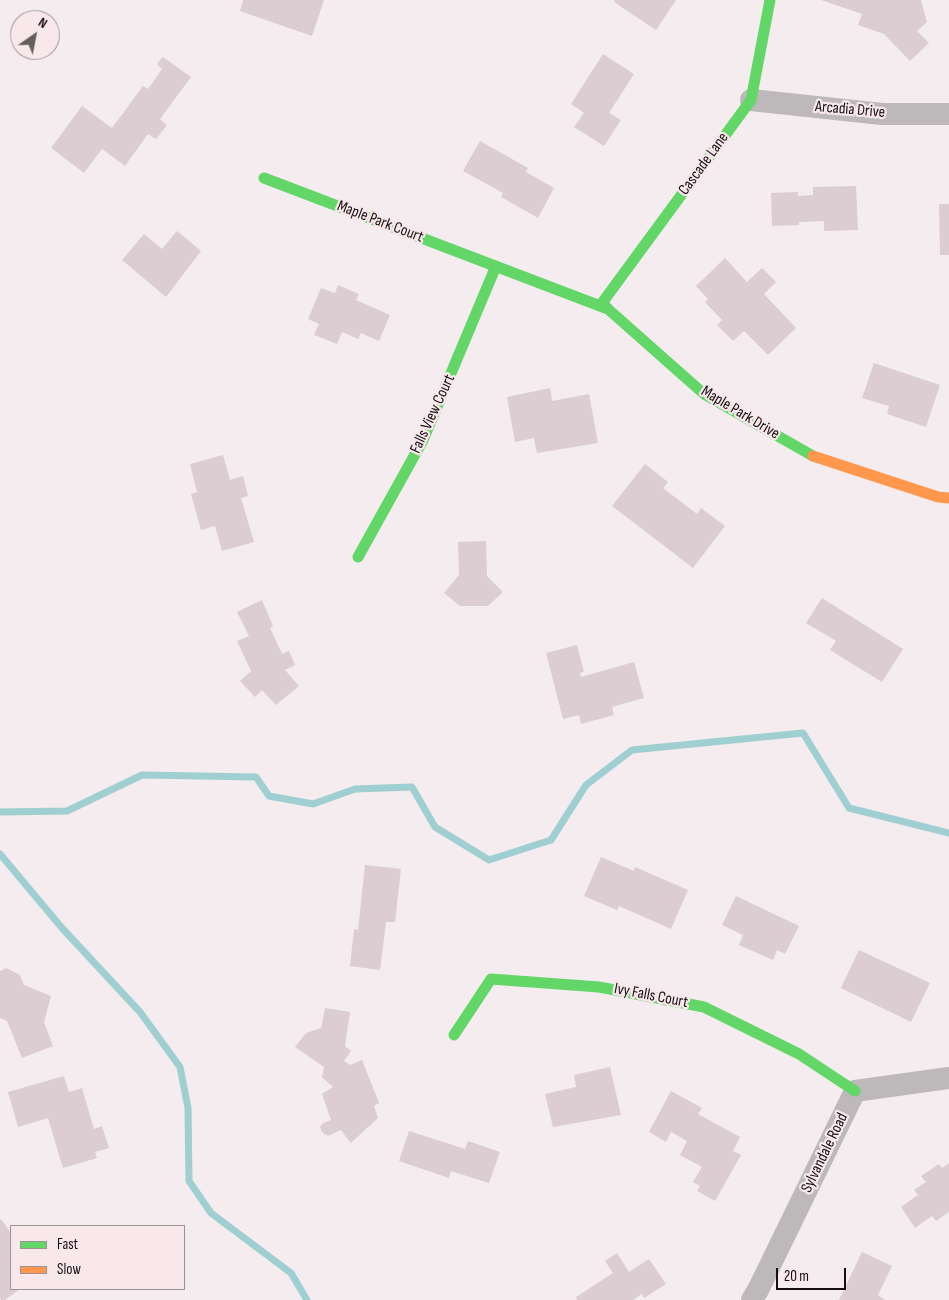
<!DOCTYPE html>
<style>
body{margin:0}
#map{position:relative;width:949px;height:1300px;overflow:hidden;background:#f4ecee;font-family:"Sofia Sans Condensed",sans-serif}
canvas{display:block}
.legend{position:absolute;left:10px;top:1225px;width:175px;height:65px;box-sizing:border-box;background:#f8e8ec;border:1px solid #9d9294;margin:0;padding:6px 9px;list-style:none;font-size:15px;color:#151011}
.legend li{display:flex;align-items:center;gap:10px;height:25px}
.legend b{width:25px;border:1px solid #9d9294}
.north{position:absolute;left:10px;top:10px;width:50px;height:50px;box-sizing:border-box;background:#f8e8ec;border:1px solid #9d9294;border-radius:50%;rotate:33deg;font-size:14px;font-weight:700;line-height:20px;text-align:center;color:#151011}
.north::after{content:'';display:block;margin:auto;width:18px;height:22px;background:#635d5e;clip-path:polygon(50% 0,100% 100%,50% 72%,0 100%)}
.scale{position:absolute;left:776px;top:1268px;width:70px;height:22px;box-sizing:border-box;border:2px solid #151011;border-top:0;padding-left:6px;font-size:15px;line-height:18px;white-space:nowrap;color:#151011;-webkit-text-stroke:4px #f8e8ec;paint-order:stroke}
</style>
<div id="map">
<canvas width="949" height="1300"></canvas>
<ul class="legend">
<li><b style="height:6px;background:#63d668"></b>Fast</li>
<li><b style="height:6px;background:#ff974d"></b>Slow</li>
</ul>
<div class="north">N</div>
<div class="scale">20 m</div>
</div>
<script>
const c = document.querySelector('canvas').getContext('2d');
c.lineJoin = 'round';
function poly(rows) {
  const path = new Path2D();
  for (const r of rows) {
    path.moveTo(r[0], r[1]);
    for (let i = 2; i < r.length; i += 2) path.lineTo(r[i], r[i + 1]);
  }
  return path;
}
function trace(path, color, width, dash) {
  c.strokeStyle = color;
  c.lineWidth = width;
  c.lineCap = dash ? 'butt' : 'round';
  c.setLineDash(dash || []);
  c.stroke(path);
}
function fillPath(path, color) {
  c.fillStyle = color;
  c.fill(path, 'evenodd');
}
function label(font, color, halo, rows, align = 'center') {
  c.font = font + ' "Sofia Sans Condensed",sans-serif';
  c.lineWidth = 4.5;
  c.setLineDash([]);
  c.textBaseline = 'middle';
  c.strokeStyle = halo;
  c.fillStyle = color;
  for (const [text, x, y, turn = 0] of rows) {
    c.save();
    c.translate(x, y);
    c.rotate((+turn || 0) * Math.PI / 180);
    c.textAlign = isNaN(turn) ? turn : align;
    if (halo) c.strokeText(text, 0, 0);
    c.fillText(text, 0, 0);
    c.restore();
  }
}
trace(poly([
 [0,812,67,811,142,775,256,777,269,796,313,804,355,789,412,787,435,827,489,860,551,840,586,785,632,750,803,733,849,808,949,833],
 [0,854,62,928,140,1012,180,1067,188,1108,189,1181,211,1213,291,1273,307,1300]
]), '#9fcfd1', 7);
fillPath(poly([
 [243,0,324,0,312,36,240,11],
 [615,0,676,0,656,30,614,2],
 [821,0,921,0,927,22,917,31,929,43,910,61,884,34,858,25,862,14],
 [603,54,634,74,609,113,621,120,604,146,574,127,584,113,571,104],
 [163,57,191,77,160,119,167,125,156,139,148,134,125,166,102,149,84,173,51,148,82,106,112,128,143,86,148,89,162,69,157,64],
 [480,141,528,168,526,172,554,188,538,218,501,197,503,193,463,171],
 [856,186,858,230,824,231,824,221,799,222,799,225,772,226,771,193,798,192,798,196,813,195,813,187],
 [939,204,949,204,949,255,940,255],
 [177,231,201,251,166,297,122,260,144,234,162,249],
 [725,258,747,282,762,268,776,282,764,294,796,328,768,355,744,331,733,341,717,325,722,320,705,302,708,299,696,286],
 [338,285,359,294,356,300,390,315,379,341,361,333,358,339,342,332,337,344,314,335,319,324,308,319,321,288,335,293],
 [874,363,940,385,926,427,887,414,889,406,862,398],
 [550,388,552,401,589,394,598,443,537,453,534,438,515,442,507,397],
 [223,455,230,480,243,476,248,496,241,498,254,542,222,551,215,526,201,530,191,494,197,492,190,464],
 [645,464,668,482,663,488,697,514,701,508,725,526,693,568,612,506],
 [486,541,487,576,503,592,488,606,460,606,444,593,459,575,458,542],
 [822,598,903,649,882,682,830,650,836,641,806,623],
 [262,600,273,626,270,628,282,654,289,651,295,665,285,670,299,686,276,705,262,690,255,697,240,681,251,671,237,641,249,636,237,612],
 [577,645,584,672,580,673,581,677,634,662,644,698,612,707,614,715,581,724,579,715,563,719,546,653],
 [601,857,634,871,635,867,688,890,671,929,619,906,617,910,584,896],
 [365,865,401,869,395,922,386,922,380,970,350,966,354,929,358,930],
 [736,896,799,926,785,954,777,950,773,960,739,945,743,935,722,925],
 [859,950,930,983,911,1022,841,988],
 [6,968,20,975,24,985,51,996,44,1022,53,1046,22,1058,7,1021,0,1018,0,971],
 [325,1008,350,1012,345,1046,351,1051,344,1061,350,1065,362,1060,379,1103,374,1106,378,1118,351,1143,341,1130,328,1136,322,1132,320,1127,323,1123,331,1120,322,1094,333,1087,322,1077,324,1067,295,1047,306,1033,321,1028],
 [610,1067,621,1115,553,1127,545,1094,576,1087,574,1075],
 [64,1076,69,1092,82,1088,94,1129,102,1126,109,1148,95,1152,97,1158,63,1168,48,1118,18,1127,8,1092],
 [671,1091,702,1108,698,1114,740,1137,733,1151,741,1155,715,1201,697,1191,700,1186,693,1182,702,1167,680,1155,687,1141,671,1132,666,1142,649,1132],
 [409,1131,465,1149,468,1141,500,1152,489,1183,451,1171,449,1178,399,1161],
 [949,1163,949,1212,936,1221,932,1216,915,1228,901,1207,918,1195,914,1190,926,1182,921,1176,939,1164,942,1168],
 [1,1219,11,1233,11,1289,20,1289,5,1300,1,1300,0,1298,0,1220],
 [862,1252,892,1266,878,1295,885,1300,839,1300],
 [617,1253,629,1272,649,1259,666,1284,644,1298,642,1294,633,1300,577,1300,576,1297,613,1273,605,1261]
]), '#dbcdd1');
trace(poly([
 [751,100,882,114,949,114],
 [752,1300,758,1290,855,1091,949,1078]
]), '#bdb9ba', 22);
trace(poly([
 [264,178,608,309,704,394,813,456],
 [608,309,602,303,751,100,770,0],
 [358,557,423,440,496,266],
 [454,1035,491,979,599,987,704,1007,799,1054,855,1091]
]), '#63d668', 11);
trace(poly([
 [813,456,938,497,949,498]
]), '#ff974d', 11);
label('16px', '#151011', '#f8e8ec', [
 ["Arcadia Drive",850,110,5],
 ["Cascade Lane",704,164,-54],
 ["Maple Park Court",380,222,21],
 ["Maple Park Drive",740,413,31],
 ["Falls View Court",433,414,-65],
 ["Ivy Falls Court",651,996,11],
 ["Sylvandale Road",825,1153,-64]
]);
</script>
